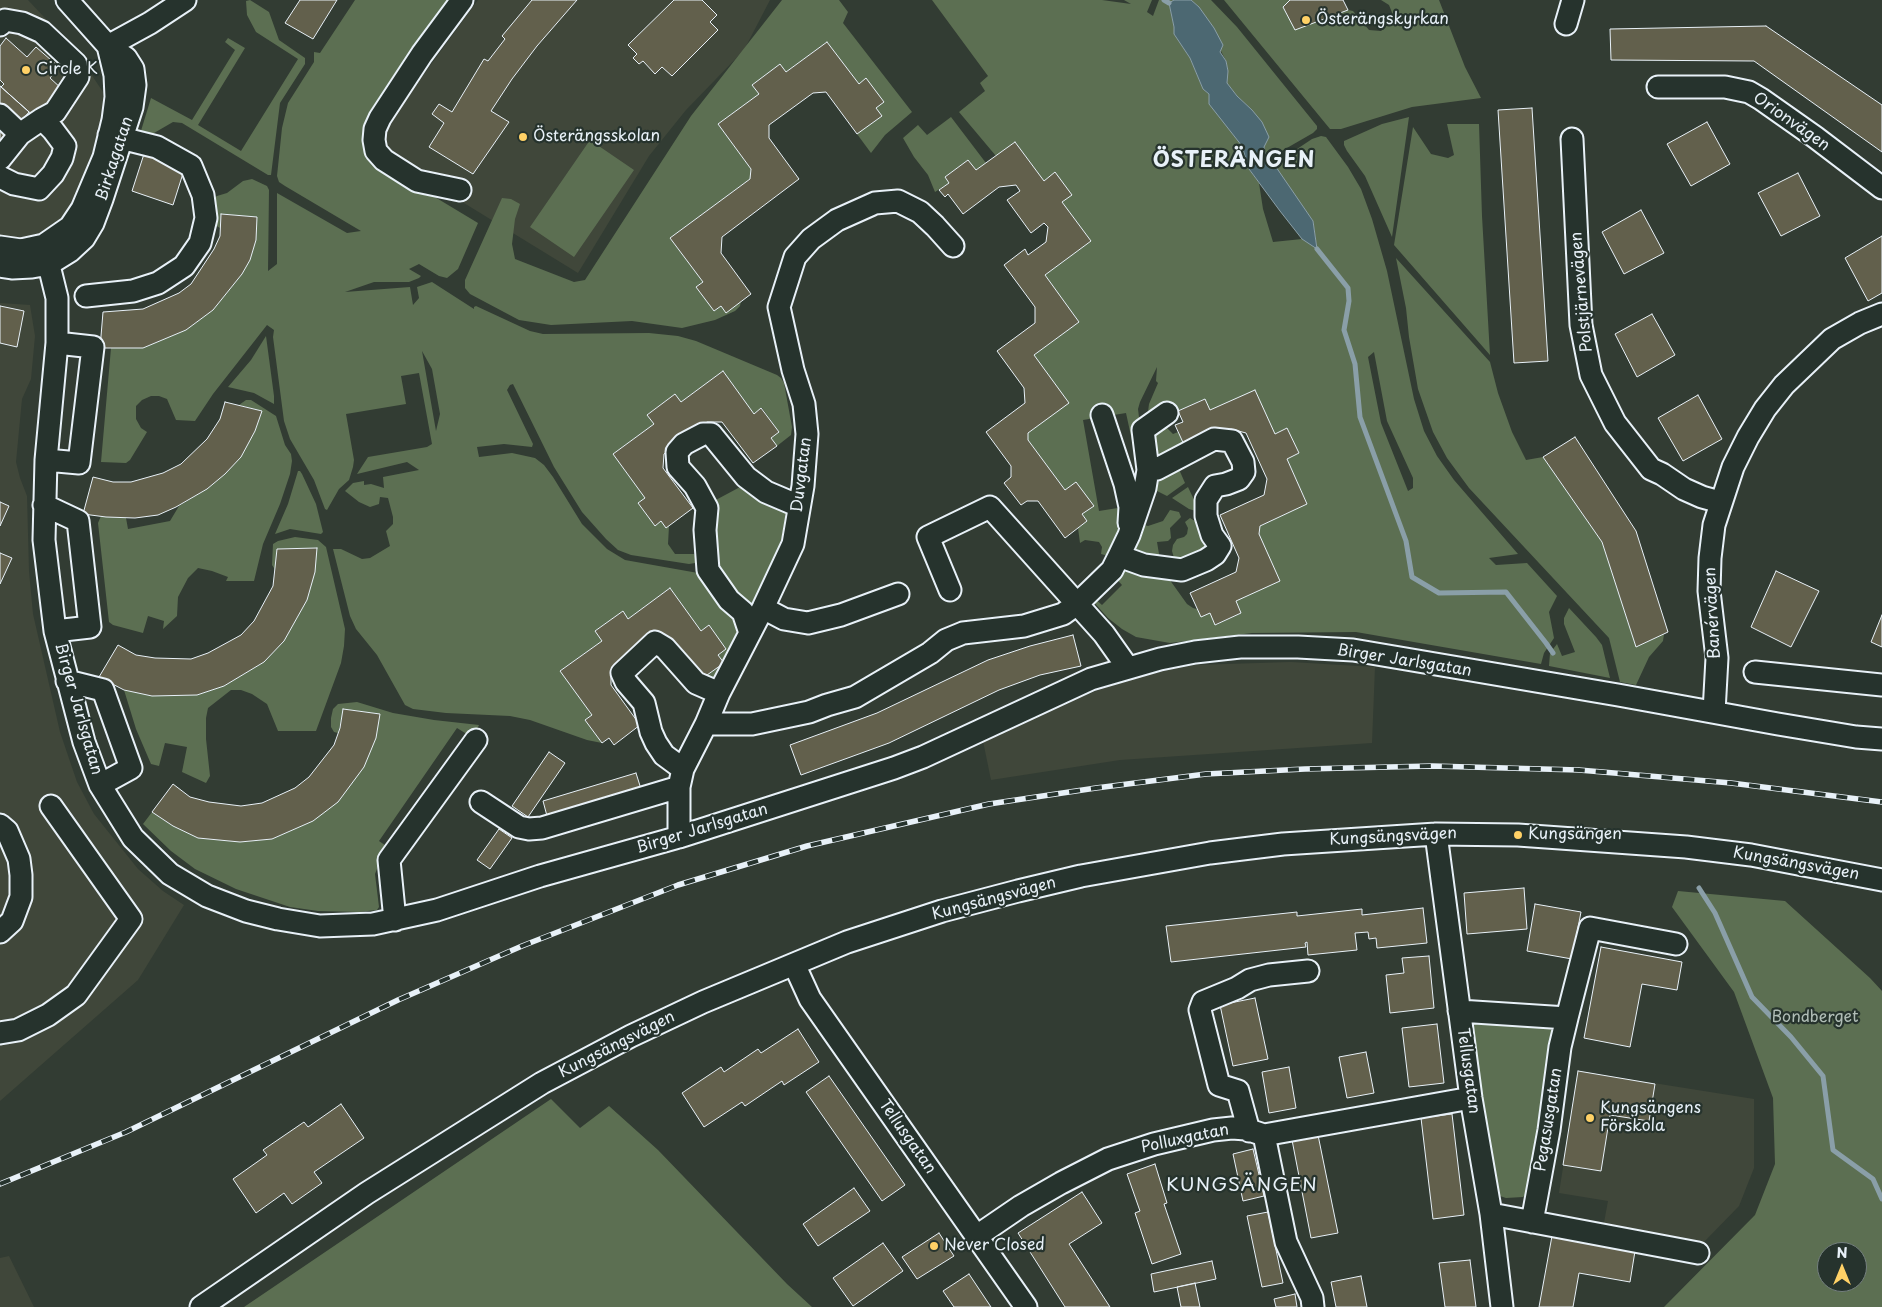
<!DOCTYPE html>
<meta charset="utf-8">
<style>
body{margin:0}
#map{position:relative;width:1882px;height:1307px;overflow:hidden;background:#323c33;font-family:"Playpen Sans",sans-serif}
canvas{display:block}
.north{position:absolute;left:1817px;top:1242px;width:50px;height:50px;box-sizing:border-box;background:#26332d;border:1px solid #747f7e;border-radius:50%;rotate:0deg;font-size:14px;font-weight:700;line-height:20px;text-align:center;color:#e8f1f8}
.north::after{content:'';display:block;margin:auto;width:18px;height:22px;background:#ffd166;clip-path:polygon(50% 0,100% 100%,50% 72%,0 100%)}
</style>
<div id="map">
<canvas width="1882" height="1307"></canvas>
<div class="north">N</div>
</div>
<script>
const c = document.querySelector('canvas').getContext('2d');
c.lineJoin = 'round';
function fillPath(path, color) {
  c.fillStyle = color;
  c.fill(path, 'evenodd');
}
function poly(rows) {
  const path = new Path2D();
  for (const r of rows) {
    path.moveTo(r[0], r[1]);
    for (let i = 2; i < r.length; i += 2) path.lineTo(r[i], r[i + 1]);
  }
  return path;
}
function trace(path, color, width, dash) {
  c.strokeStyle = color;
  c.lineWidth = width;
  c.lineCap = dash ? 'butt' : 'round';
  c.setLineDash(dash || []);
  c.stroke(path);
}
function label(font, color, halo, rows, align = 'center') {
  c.font = font + ' "Playpen Sans",sans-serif';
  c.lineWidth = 4.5;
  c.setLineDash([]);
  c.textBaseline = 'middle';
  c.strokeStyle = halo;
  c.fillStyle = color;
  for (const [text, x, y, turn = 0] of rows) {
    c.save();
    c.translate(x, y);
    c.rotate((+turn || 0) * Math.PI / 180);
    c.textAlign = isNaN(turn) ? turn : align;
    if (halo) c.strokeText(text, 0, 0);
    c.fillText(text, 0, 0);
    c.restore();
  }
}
fillPath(poly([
 [0,0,28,0,75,50,103,92,102,125,78,194,63,218,51,228,42,233,18,239,7,238,0,236],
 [478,0,770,0,744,50,686,110,649,156,578,273,402,165,384,149,381,133],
 [0,303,30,305,35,336,31,379,22,399,16,462,20,478,27,496,29,571,33,614,60,732,77,782,94,814,138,869,163,891,184,905,138,980,0,1101],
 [1291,662,1375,667,1372,743,1120,760,991,780,983,741,1039,712,1137,676,1195,665],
 [1578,1071,1754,1099,1754,1168,1739,1206,1704,1242,1694,1245,1603,1228,1608,1201,1559,1193],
 [9,1256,34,1307,0,1307,0,1258]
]), '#40473a');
fillPath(poly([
 [250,0,269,12,279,40,305,58,305,64,280,103,271,175,268,175,182,123,173,122,154,133,146,135,140,134,151,98,192,120,235,50,225,42,228,38,245,48,198,125,241,151,298,59,256,32,247,15,246,1],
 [355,0,455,0,376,113,385,167,478,223,458,269,447,278,439,276,419,264,409,269,421,276,419,278,409,282,374,282,345,292,410,287,413,305,419,298,417,287,432,282,474,309,474,307,476,306,530,331,543,334,649,333,678,336,696,341,777,375,781,378,784,383,792,427,791,435,777,446,771,438,779,432,762,408,754,414,723,371,681,402,675,394,648,414,654,424,613,454,645,498,638,503,655,526,661,521,669,526,668,544,675,554,694,554,697,560,695,563,689,564,631,555,618,550,606,539,582,512,554,467,513,384,510,385,507,390,533,444,532,447,504,444,477,447,479,457,512,453,535,458,544,465,553,477,582,524,607,549,625,560,698,573,735,616,740,633,713,684,700,680,724,663,718,655,726,649,709,625,701,631,670,588,628,619,623,611,595,631,602,641,560,671,592,715,586,720,602,743,587,740,530,720,510,716,446,713,413,709,405,705,377,655,356,629,350,616,333,549,341,549,362,559,370,558,390,546,386,531,393,524,393,517,388,498,380,497,379,504,370,507,359,502,345,491,353,483,364,481,364,485,371,484,384,488,383,477,419,470,407,462,357,474,368,457,427,447,432,444,419,373,401,376,406,404,346,414,354,460,353,467,349,480,339,489,327,510,325,509,314,480,290,439,284,421,273,337,274,330,267,325,213,394,195,421,176,420,167,399,159,396,151,396,142,400,136,406,136,419,141,428,147,432,130,460,126,463,101,462,111,348,143,348,186,330,213,310,242,274,250,260,256,240,257,217,221,214,220,228,212,223,209,202,217,196,227,193,243,181,252,179,267,186,269,190,268,271,277,264,277,193,347,233,361,231,285,186,279,182,277,176,282,128,288,103,314,62,314,52,320,53],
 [422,351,432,369,440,414,436,431],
 [782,0,839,0,848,12,843,23,912,112,885,135,871,153,857,134,876,108,866,79,859,84,827,42,786,72,780,64,752,85,759,94,718,124,751,169,750,179,670,238,703,282,696,287,714,311,721,306,726,312,741,301,740,306,735,311,715,320,682,328,632,321,551,325,519,320,470,294,465,288,465,280,502,198,511,199,520,204,515,219,512,244,515,259,574,282,585,280,691,116],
 [932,0,1102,0,1131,4,1124,0,1152,0,1147,12,1153,16,1159,0,1174,0,1169,3,1174,27,1174,34,1190,58,1203,89,1209,94,1210,104,1242,146,1249,169,1259,183,1263,209,1273,242,1302,239,1317,248,1313,221,1273,165,1312,139,1321,136,1326,137,1348,167,1361,189,1372,219,1387,271,1414,399,1424,431,1437,456,1454,480,1518,554,1489,558,1496,565,1527,563,1557,596,1549,612,1554,638,1544,653,1541,664,1356,632,1252,633,1170,643,1136,637,1122,629,1108,618,1091,599,1093,597,1102,605,1122,585,1112,574,1118,570,1134,569,1167,576,1187,604,1193,608,1210,613,1216,625,1241,613,1236,601,1259,534,1260,526,1307,504,1287,459,1299,453,1287,428,1275,434,1210,410,1204,399,1159,420,1147,420,1149,404,1158,383,1156,381,1157,367,1140,402,1138,409,1146,474,1137,480,1128,480,1127,476,1139,473,1126,413,1083,420,1099,511,1124,507,1127,519,1112,557,1101,554,1102,547,1099,542,1085,540,1080,543,1078,528,1087,521,1082,514,1093,506,1065,490,1028,440,1028,433,1034,355,1079,322,1045,275,1091,241,1062,202,1071,195,1055,173,1044,181,1015,142,996,156,959,112,985,91,980,83,988,76],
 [1374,352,1387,421,1413,478,1413,488,1408,491,1381,423,1368,357],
 [1191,0,1211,0,1237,27,1317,126,1317,129,1313,133,1266,160,1264,147,1252,110,1237,96,1227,83,1228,71,1226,61,1199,7],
 [1224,0,1290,0,1283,7,1295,29,1348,10,1353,11,1369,30,1381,31,1390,23,1393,15,1389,5,1381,0,1439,0,1465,67,1481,98,1412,107,1341,129,1330,129],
 [951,117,986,163,976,170,968,160,945,177,949,183,935,192,928,175,914,157,903,138,918,125,927,135],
 [1409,117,1392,237,1365,176,1347,151,1344,145,1344,141,1382,124],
 [1447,124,1479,124,1482,216,1490,355,1394,245,1413,127,1431,154,1448,158,1454,155],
 [590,140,634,170,574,257,530,227],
 [1396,258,1490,362,1498,393,1512,432,1526,460,1543,457,1602,542,1636,647,1664,634,1663,641,1649,657,1636,685,1620,682,1609,638,1469,488,1447,458,1433,432,1418,389,1409,337,1406,308],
 [266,336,274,396,274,404,254,393,228,387,251,360],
 [246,400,251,400,276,416,285,445,291,454,292,461,290,474,280,504,263,544,254,581,226,581,228,577,212,571,198,568,188,578,178,597,177,616,163,629,164,621,148,616,143,633,113,625,109,622,98,523,101,516,126,518,128,529,170,521,179,506,207,489,225,474,241,456,255,431,262,411,239,405],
 [1163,428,1167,428,1173,434,1178,432,1184,445,1157,462,1154,433],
 [1178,467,1185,483,1167,496,1155,490,1161,477],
 [298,471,300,471,302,474,316,504,323,532,321,534,290,529,275,534,288,504],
 [742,486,785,509,786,513,782,537,772,568,752,610,715,573,712,502],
 [1188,487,1197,506,1196,511,1189,509,1172,498],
 [1170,510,1179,512,1181,517,1170,528,1171,538,1168,541,1157,542,1160,560,1127,558,1140,524,1148,526,1163,521],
 [1190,518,1200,524,1210,547,1180,562,1174,558,1172,551,1173,545,1177,539,1184,537,1187,534,1188,528,1185,522],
 [295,537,318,540,326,547,345,629,344,646,341,663,316,731,278,731,267,704,252,694,241,690,231,690,208,708,206,718,206,739,210,776,206,783,182,772,187,747,165,743,159,766,151,764,136,729,124,690,152,696,197,695,224,686,264,662,284,641,307,600,316,548,277,549,276,571,272,565,273,544,278,541],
 [1569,608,1596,637,1602,645,1610,678,1549,666,1550,653,1557,644,1562,656,1575,652,1564,624,1564,618],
 [357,702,393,713,434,720,479,725,473,738,457,728,379,841,389,848,380,861,375,874,379,907,377,910,359,912,318,911,290,907,236,889,195,869,171,851,143,824,152,812,173,826,198,838,240,842,272,839,313,821,376,738,380,714,344,709,338,733,334,732,331,727,331,718,333,709,338,704],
 [1678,891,1785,901,1870,978,1882,991,1882,1307,1664,1307,1755,1215,1775,1164,1773,1098,1734,992,1672,907],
 [1827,1252,1857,1252,1857,1282,1827,1282],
 [1474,1023,1549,1027,1555,1034,1528,1193,1523,1197,1506,1198,1497,1195,1470,1032],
 [551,1099,580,1128,609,1106,658,1150,787,1284,812,1307,244,1307]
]), '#5c6f52');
const water = poly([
 [1174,0,1191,0,1199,7,1214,28,1223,45,1220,52,1226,61,1228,71,1227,83,1237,96,1252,110,1262,122,1269,137,1264,147,1266,160,1276,167,1313,221,1317,249,1302,239,1280,211,1249,169,1242,146,1209,104,1209,94,1203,89,1190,58,1174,34,1174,27,1169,3,1174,0]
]);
fillPath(water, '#4c6872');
trace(water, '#8a9fa8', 1);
trace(poly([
 [1164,0,1169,3],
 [1317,249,1348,288,1349,301,1344,330,1355,364,1360,417,1406,541,1412,577,1439,593,1506,592,1546,643,1553,653],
 [1699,888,1715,913,1752,997,1791,1037,1823,1076,1833,1150,1873,1179,1882,1199]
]), '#8a9fa8', 5);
const building = poly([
 [300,0,337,0,313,39,285,23,300,0],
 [532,0,577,0,537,46,512,79,491,111,509,122,473,174,429,147,444,123,432,114,439,104,452,112,484,59,488,61,505,39,502,36,532,0],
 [674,0,702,0,717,15,710,22,718,30,672,76,662,67,655,74,643,61,639,64,633,58,637,54,628,45,674,0],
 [1290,0,1343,0,1348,10,1295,30,1283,7,1290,0],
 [1766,26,1882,105,1882,152,1754,61,1611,60,1610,29,1766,26],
 [6,38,27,57,36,47,59,67,50,78,62,89,36,118,1,87,4,84,0,80,0,46,6,38],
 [827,42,859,84,866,78,884,102,876,108,882,116,857,134,826,92,813,93,769,125,769,138,799,179,722,237,721,253,751,294,726,313,721,306,714,311,696,287,703,282,670,238,750,179,751,169,718,124,759,94,752,85,780,64,786,72,827,42],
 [0,86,29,112,0,145,0,86],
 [1532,108,1548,361,1514,363,1498,110,1532,108],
 [1707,122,1730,164,1691,186,1667,144,1707,122],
 [1015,142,1044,181,1055,172,1072,195,1062,202,1091,241,1045,275,1079,322,1034,355,1069,403,1028,433,1028,440,1065,490,1076,482,1094,506,1082,514,1087,521,1065,538,1038,501,1027,501,1021,505,1004,483,1011,477,1011,466,986,432,1025,403,1024,388,997,351,1035,323,1035,307,1004,265,1025,249,1028,255,1046,242,1048,227,1044,223,1031,233,1007,200,1020,191,1016,185,999,187,963,214,948,194,945,197,939,190,949,183,945,177,968,160,976,170,1015,142],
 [144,154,185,167,173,205,132,191,144,154],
 [1798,173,1820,216,1781,236,1758,193,1798,173],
 [1641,210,1664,253,1624,274,1602,232,1641,210],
 [221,214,257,217,256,240,250,260,242,274,213,310,186,330,143,348,100,348,103,312,143,309,179,293,191,284,214,249,220,236,221,214],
 [1882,236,1882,293,1868,301,1845,258,1882,236],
 [0,306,24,311,17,347,0,343,0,306],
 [1652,314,1675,355,1637,377,1615,334,1652,314],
 [723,371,754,414,761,408,779,432,771,438,777,446,753,463,722,422,707,422,664,454,663,468,693,508,666,528,661,521,655,526,638,503,645,498,613,454,654,424,647,415,675,394,681,402,723,371],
 [1255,390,1275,434,1287,428,1299,453,1287,459,1307,504,1260,526,1259,534,1280,581,1236,601,1241,613,1215,625,1210,613,1201,617,1190,593,1236,572,1239,558,1220,515,1264,495,1267,479,1246,433,1231,429,1186,449,1175,425,1183,422,1178,411,1205,399,1210,410,1255,390],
 [1698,395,1722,439,1683,461,1658,418,1698,395],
 [225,402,262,411,255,431,241,457,225,474,207,489,176,507,158,515,135,518,106,517,83,514,93,477,113,482,131,482,163,473,181,464,207,439,220,419,225,402],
 [1575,437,1636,531,1668,632,1636,647,1602,542,1543,457,1575,437],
 [0,502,9,506,0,526,0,502],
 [317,548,315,572,307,600,284,641,264,662,224,686,197,695,152,696,124,690,99,677,118,645,136,655,155,658,191,659,208,653,241,635,254,621,273,586,277,549,317,548],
 [0,553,12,558,0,584,0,553],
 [1776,571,1819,591,1791,647,1751,627,1776,571],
 [670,588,701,631,709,625,726,649,718,655,724,663,700,680,655,639,611,671,611,685,640,725,614,745,609,738,602,743,585,720,592,715,560,671,602,641,595,631,623,611,628,619,670,588],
 [1882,615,1882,647,1871,642,1882,615],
 [1073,635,1081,666,1040,675,999,690,889,743,801,775,790,745,877,713,988,660,1030,646,1073,635],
 [343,709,380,714,376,738,364,767,338,802,313,821,272,839,240,842,198,838,173,826,152,812,173,784,190,797,209,802,241,806,262,803,295,788,309,777,334,745,340,728,343,709],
 [549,752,565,763,528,817,512,806,549,752],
 [636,773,641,789,547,816,543,801,636,773],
 [499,829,512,838,490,869,477,860,499,829],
 [1524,888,1527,929,1467,934,1464,893,1524,888],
 [1535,904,1581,912,1572,959,1527,951,1535,904],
 [1423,908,1427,943,1377,948,1376,938,1369,939,1368,932,1355,933,1357,950,1308,955,1307,942,1305,943,1306,947,1171,962,1166,926,1297,912,1297,916,1362,909,1362,915,1423,908],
 [1601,947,1682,962,1677,990,1642,984,1630,1047,1584,1038,1601,947],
 [1429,956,1434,1008,1390,1013,1386,975,1404,973,1402,958,1429,956],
 [1255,998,1268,1059,1233,1066,1220,1005,1255,998],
 [1437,1024,1444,1083,1409,1087,1402,1028,1437,1024],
 [798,1029,819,1062,784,1085,782,1081,745,1106,742,1102,704,1127,682,1093,721,1067,724,1072,758,1049,761,1053,798,1029],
 [1366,1052,1374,1093,1347,1098,1339,1057,1366,1052],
 [1289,1067,1296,1108,1269,1113,1262,1072,1289,1067],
 [1578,1071,1655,1084,1649,1121,1610,1115,1601,1171,1563,1165,1578,1071],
 [829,1076,905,1185,882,1201,806,1092,829,1076],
 [341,1104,364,1138,314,1172,322,1183,292,1204,284,1193,256,1213,233,1179,267,1155,263,1150,304,1122,308,1127,341,1104],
 [1452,1114,1464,1215,1433,1219,1421,1118,1452,1114],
 [1318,1135,1338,1233,1311,1238,1292,1140,1318,1135],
 [1253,1149,1264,1196,1243,1201,1233,1154,1253,1149],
 [1155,1164,1167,1203,1164,1204,1181,1254,1152,1264,1135,1213,1140,1211,1127,1174,1155,1164],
 [854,1188,870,1211,818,1246,803,1224,854,1188],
 [1082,1192,1102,1223,1069,1244,1110,1307,1065,1307,1018,1233,1082,1192],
 [1268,1212,1283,1283,1262,1287,1247,1216,1268,1212],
 [939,1233,954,1256,917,1279,902,1257,939,1233],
 [1552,1236,1635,1251,1630,1282,1579,1273,1573,1307,1539,1307,1552,1236],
 [883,1243,903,1271,853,1306,833,1278,883,1243],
 [1470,1260,1476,1307,1445,1307,1439,1263,1470,1260],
 [1212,1261,1216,1279,1154,1292,1151,1274,1212,1261],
 [969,1274,991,1307,954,1307,943,1291,969,1274],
 [1361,1276,1367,1307,1336,1307,1331,1282,1361,1276],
 [1195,1283,1200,1307,1181,1307,1177,1287,1195,1283],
 [1295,1294,1297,1307,1276,1307,1274,1299,1295,1294]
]);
fillPath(building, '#62604c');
trace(building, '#e8f1f8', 1);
const minor = poly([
 [1566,24,1573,0],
 [0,25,5,20,22,23,42,32,76,64,78,77,55,112,42,119],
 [108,46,150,23,185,0],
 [1658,87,1725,87,1749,92,1761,99,1815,137,1882,188],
 [0,115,20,134],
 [1572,139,1581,325,1591,375,1615,423,1651,469,1662,474,1684,489,1702,497,1720,502],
 [0,159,20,134,42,119,53,130,65,146,62,158,53,174,39,189,14,184,0,177],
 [460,190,417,181,384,160,376,151,374,140,375,129,380,118,422,54,462,0],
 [44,245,57,298,57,343,46,460,44,540,55,631,84,742,100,785,133,838,170,874,207,896,246,911,278,919,320,926,373,924,437,910,540,876,679,837,894,768,923,757,1091,679,1160,659,1195,652,1240,647,1298,647,1353,650,1618,695,1778,724,1856,737,1882,739],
 [0,247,21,250,44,245,70,227,82,209,104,157,113,120,116,97,115,75,108,46],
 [0,266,12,268,32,267,49,264,70,251,84,238,93,223,102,199,132,107,135,85,133,69,126,58,108,46,67,0],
 [86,296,133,291,158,283,184,266,200,243,206,218,203,195,191,166,157,147,109,135],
 [1102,415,1125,484,1130,507,1129,523],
 [46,460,79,463,93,347,57,343],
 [44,505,78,521,90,627,55,631],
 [1119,556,1144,565,1182,570,1206,560,1215,554,1220,546,1212,535,1206,516,1206,500,1215,486,1226,484,1239,479,1244,472,1243,462,1232,441,1214,439,1157,469,1148,470],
 [950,590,928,537,990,507,1104,634,1128,668],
 [763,608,784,619,808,623,841,615,898,594],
 [750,633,743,612,729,600,708,570,705,530,707,508,695,486,678,467,677,452,684,444,703,434,711,434,746,477,766,492,799,506],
 [1755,672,1882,685],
 [67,681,103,690,131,768,100,785],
 [1714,712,1717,658,1709,591,1710,558,1714,525,1733,467,1748,437,1765,409,1784,385,1832,339,1860,323,1882,314],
 [706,724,752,724,809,712,827,705,855,697,930,653,946,640,963,633,1024,626,1063,614,1077,604,1112,570,1119,556,1129,535,1145,488,1148,470,1143,430,1167,413],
 [683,769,664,755,656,743,651,732,644,703,626,682,622,673,655,642,665,648,696,683,719,693],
 [481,802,519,827,529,829,542,828,679,787],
 [0,825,7,831,19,859,21,875,21,897,12,921,0,932],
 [1436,834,1471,1098,1491,1214,1502,1307],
 [679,837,679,787,683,769,706,724,719,693,763,608,793,544,803,486,807,434,804,404,793,370,779,307,795,257,811,239,837,220,875,203,898,201,920,212,935,226,953,246],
 [395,920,389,860,476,740],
 [794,964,810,999,1026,1307],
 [1459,1011,1567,1018,1560,1047,1549,1130,1532,1222],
 [1567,1018,1590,928,1676,944],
 [0,1033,18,1030,48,1015,76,995,131,919,51,806],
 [1249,1131,1238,1091,1219,1085,1200,1010,1203,1002,1237,988,1250,980,1269,975,1308,971],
 [1264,1135,1286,1242,1312,1298,1313,1307],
 [1491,1214,1698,1253],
 [977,1236,1021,1206,1061,1183,1108,1159,1154,1144,1213,1130,1232,1128,1246,1129,1264,1135,1471,1098],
 [201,1307,367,1193,542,1083,631,1036,703,1002,847,942,942,911,1018,891,1081,876,1210,853,1283,844,1436,834,1518,835,1686,847,1751,855,1882,880]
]);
trace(minor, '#e8f1f8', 25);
trace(minor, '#26332d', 21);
const rail = poly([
 [0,1184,126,1132,398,1000,522,946,678,885,807,846,989,804,1096,788,1206,774,1305,769,1432,766,1579,770,1731,783,1882,802]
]);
trace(rail, '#e8f1f8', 5.5);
trace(rail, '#26332d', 4, [11]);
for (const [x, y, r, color] of [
 [1306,20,5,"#ffd166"],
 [26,70,5,"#ffd166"],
 [523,137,5,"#ffd166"],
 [1518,835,5,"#ffd166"],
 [1590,1118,5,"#ffd166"],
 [934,1246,5,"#ffd166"]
]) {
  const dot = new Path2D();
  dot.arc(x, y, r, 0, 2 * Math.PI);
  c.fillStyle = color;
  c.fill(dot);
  trace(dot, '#26332d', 2);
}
label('16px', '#e8f1f8', '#26332d', [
 ["Österängskyrkan",1316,20],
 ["Circle K",36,70],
 ["Österängsskolan",533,137],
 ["Kungsängen",1528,835],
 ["Kungsängens",1600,1109],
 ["Förskola",1600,1127],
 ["Never Closed",944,1246]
], 'left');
label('16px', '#e8f1f8', '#26332d', [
 ["Orionvägen",1791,122,35],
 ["Birkagatan",115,159,-72],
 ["Polstjärnevägen",1582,292,-95],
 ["Duvgatan",802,475,-83],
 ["Banérvägen",1713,613,-93],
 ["Birger Jarlsgatan",1404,661,9],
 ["Birger Jarlsgatan",78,709,74],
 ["Birger Jarlsgatan",702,829,-17],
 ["Kungsängsvägen",1393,837,-3],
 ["Kungsängsvägen",1796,864,10],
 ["Kungsängsvägen",994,899,-15],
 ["Kungsängsvägen",617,1045,-27],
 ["Tellusgatan",1468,1071,82],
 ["Pegasusgatan",1549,1120,-81],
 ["Tellusgatan",907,1137,55],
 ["Polluxgatan",1185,1139,-12]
]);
label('16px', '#b0bdb6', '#26332d', [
 ["Bondberget",1815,1018]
]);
c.letterSpacing = '1px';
label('19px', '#e8f1f8', '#26332d', [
 ["KUNGSÄNGEN",1242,1186]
]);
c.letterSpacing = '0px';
c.letterSpacing = '1px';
label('bold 21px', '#e8f1f8', '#26332d', [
 ["ÖSTERÄNGEN",1234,161]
]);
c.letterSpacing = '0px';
</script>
